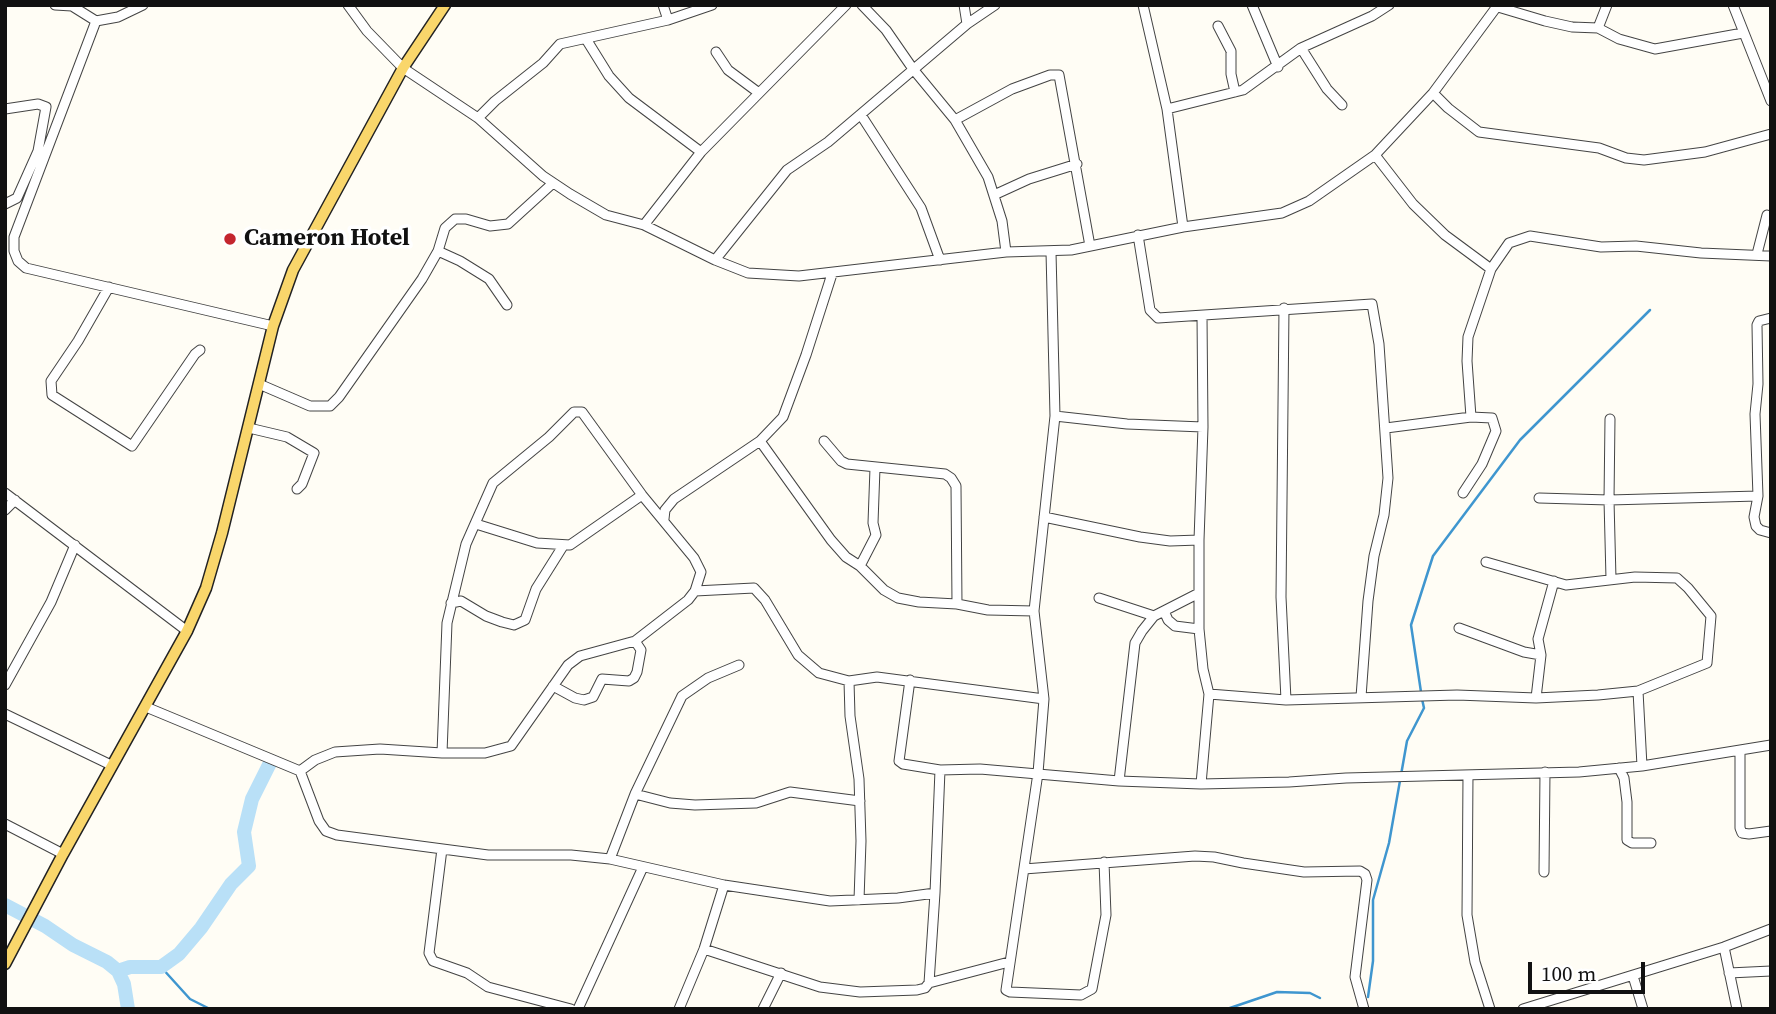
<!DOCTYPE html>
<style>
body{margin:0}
#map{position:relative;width:1776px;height:1014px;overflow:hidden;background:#fffdf5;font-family:"Source Serif 4",serif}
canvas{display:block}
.frame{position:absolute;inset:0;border:7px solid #111;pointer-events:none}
.scale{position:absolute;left:1528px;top:962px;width:117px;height:32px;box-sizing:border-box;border:4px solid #111;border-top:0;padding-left:9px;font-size:21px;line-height:24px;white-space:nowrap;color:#111;-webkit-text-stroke:5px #fff;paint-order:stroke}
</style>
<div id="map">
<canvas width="1776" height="1014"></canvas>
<div class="frame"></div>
<div class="scale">100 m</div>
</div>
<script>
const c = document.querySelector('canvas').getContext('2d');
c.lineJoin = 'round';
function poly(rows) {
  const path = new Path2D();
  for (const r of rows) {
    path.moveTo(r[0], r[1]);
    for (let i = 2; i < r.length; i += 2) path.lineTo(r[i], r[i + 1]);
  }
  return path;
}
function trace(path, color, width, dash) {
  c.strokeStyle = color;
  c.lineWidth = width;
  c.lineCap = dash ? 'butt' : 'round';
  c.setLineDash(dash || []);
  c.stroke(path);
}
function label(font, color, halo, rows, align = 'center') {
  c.font = font + ' "Source Serif 4",serif';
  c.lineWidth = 7;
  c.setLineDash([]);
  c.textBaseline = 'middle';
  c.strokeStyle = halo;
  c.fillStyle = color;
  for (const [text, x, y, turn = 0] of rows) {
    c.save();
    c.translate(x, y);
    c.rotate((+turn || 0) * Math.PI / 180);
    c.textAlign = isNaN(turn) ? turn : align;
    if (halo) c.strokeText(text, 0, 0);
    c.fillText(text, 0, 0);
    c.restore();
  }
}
trace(poly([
 [1421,692,1411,625,1433,556,1520,440,1650,310],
 [161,967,190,999,210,1009],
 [1368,997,1373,961,1373,900,1389,843,1407,741,1424,708,1422,699],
 [1227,1009,1277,992,1310,993,1320,998]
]), '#3f96cf', 2.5);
trace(poly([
 [5,905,45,926,73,945,107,962,118,971,124,984,128,1009],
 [118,971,130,967,161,967,179,954,201,928,231,884,249,866,244,832,252,799,271,761]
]), '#b9e0f7', 14);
const minor = poly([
 [55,5,72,6,96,21,118,17,143,5],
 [348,5,367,31,403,68,478,118,543,176,570,194,606,215,644,225,715,260,748,273,799,276,1006,252,1071,250,1183,227,1282,213,1309,201,1375,155,1433,93,1498,5],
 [663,5,668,20],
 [862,5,886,30,913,69,955,120,988,177,1002,221,1006,252],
 [964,5,967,24],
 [1143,5,1167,109,1183,227],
 [1252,5,1278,67],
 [1733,5,1771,101],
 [1498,7,1545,21,1572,27,1598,28,1619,39,1655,49,1743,33],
 [96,21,14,237,14,251,18,261,26,268,273,326],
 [1218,26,1231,51,1231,74,1235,92],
 [1598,28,1607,5],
 [586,39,609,76,629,98,701,152],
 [1301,48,1327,89,1342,105],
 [716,52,728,70,759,93],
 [1433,93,1448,108,1479,132,1599,148,1626,158,1644,160,1705,152,1771,134],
 [5,109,38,104,46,107,38,151,17,198,5,204],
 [1167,109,1243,90,1301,48,1372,16,1389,5],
 [861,115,921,208,940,260],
 [478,118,495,101,543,63,560,44,668,20,712,5],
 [955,120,1012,89,1050,75,1059,75,1090,246],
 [1375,155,1413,204,1445,235,1491,269],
 [994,195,1029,179,1077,164],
 [644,225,701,152,846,5],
 [1138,235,1150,310,1158,318,1372,304,1379,344,1388,478,1384,515,1374,556,1368,601,1361,697],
 [438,251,460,261,489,279,507,305],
 [1051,252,1055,416,1034,611,1044,699,1038,773,1006,990,1010,992,1081,995,1092,989,1106,915,1104,862],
 [1757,254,1767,215],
 [715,260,787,170,828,142,967,24,995,5],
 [109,287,78,341,51,381,52,395,132,446,195,354,200,350],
 [1284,308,1281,597,1286,700],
 [1771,318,1759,321,1757,325,1758,384,1755,414,1758,496,1754,517,1756,526,1760,530,1771,533],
 [259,384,310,406,330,406,339,397,422,279,438,251,445,228,455,219,466,219,490,226,508,224,553,183],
 [1055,416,1127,424,1203,427],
 [1471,417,1467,361,1468,337,1491,269,1509,243,1530,236,1601,247,1636,246,1701,253,1771,256],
 [1610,419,1609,500,1611,579],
 [249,428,287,437,314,453,302,484,297,489],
 [1386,428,1471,417,1492,418,1496,431,1482,464,1463,493],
 [760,441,831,540,846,557,860,566,884,590,898,598,919,602,957,604,988,610,1034,611],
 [824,441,841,461,847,464,945,474,951,478,956,486,957,604],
 [5,493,187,631],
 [1539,498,1609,500,1758,496],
 [5,510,15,500],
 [1044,517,1140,537,1170,541,1199,540],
 [664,519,665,510,674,499,760,441,783,417,806,355,832,274],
 [476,524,537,543,570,545,642,495],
 [860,566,876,535,873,523,875,468],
 [695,591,754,588,765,600,798,655,819,673,849,681,877,677,1044,699],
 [1099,598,1154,616],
 [451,603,461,601,486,616,502,622,514,625,525,620,536,589,563,546],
 [1164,611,1168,620,1175,626,1199,629],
 [1459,628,1524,652,1541,655],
 [910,680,899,761,903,764,940,770,980,769,1119,781,1201,784,1289,782,1346,778,1579,772,1642,766,1771,745],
 [849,681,850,716,859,779,861,841,859,900],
 [5,685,51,602,75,545],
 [553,686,575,698,584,700,593,697,602,679,629,681,634,678,637,672,641,650,635,641],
 [1638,691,1642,766],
 [1209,694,1286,700,1457,695,1536,698,1598,695,1638,691,1707,663,1711,616,1688,588,1677,578,1635,577,1566,585,1486,562],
 [1536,698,1541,655,1538,639,1554,581],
 [146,707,300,771,319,821,326,831,337,835,488,855,571,855,610,859,724,885,830,901,898,898,935,893],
 [5,714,111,765],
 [1740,750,1740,828,1742,833,1749,834,1771,831],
 [1619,768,1624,778,1627,802,1627,840,1632,843,1651,843],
 [300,771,315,760,335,752,380,749,442,753,485,753,511,746,568,665,580,656,635,641,688,600,695,591,701,572,694,558,642,495,582,412,574,412,549,437,493,483,466,544,447,623,442,753],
 [1468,775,1467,915,1475,962,1490,1009],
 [1119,781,1135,643,1142,631,1154,616,1199,593],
 [1201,784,1209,694,1203,669,1199,629,1199,540,1203,427,1202,316],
 [635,794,670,803,695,805,756,803,790,792,860,801],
 [5,824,63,854],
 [442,849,429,953,433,961,467,973,488,987,571,1009],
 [610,859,635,794,682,696,708,678,739,665],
 [1024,869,1195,856,1214,857,1243,863,1304,872,1360,871,1365,874,1367,880,1355,977,1364,1009],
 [1544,872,1545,772],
 [1724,947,1737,1009],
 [704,949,820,987,860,992,917,990,925,988,929,983,1009,962],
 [1729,973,1771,971],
 [1633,976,1643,1009],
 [929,983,935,893,940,770],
 [578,1009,643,867],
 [679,1009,704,949,724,885],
 [763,1009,781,973],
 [1523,1009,1724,947,1771,929]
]);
const major = poly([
 [5,964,63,854,187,631,206,588,222,533,273,326,293,270,403,68,445,5]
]);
trace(minor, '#444', 11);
trace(major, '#222', 13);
trace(minor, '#fff', 9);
trace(major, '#f9d66b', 10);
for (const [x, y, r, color] of [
 [230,239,7,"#c4262e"]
]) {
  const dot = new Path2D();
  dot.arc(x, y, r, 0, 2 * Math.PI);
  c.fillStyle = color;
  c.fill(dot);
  trace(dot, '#fff', 2.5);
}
label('bold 24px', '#111', '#fff', [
 ["Cameron Hotel",244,239]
], 'left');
</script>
